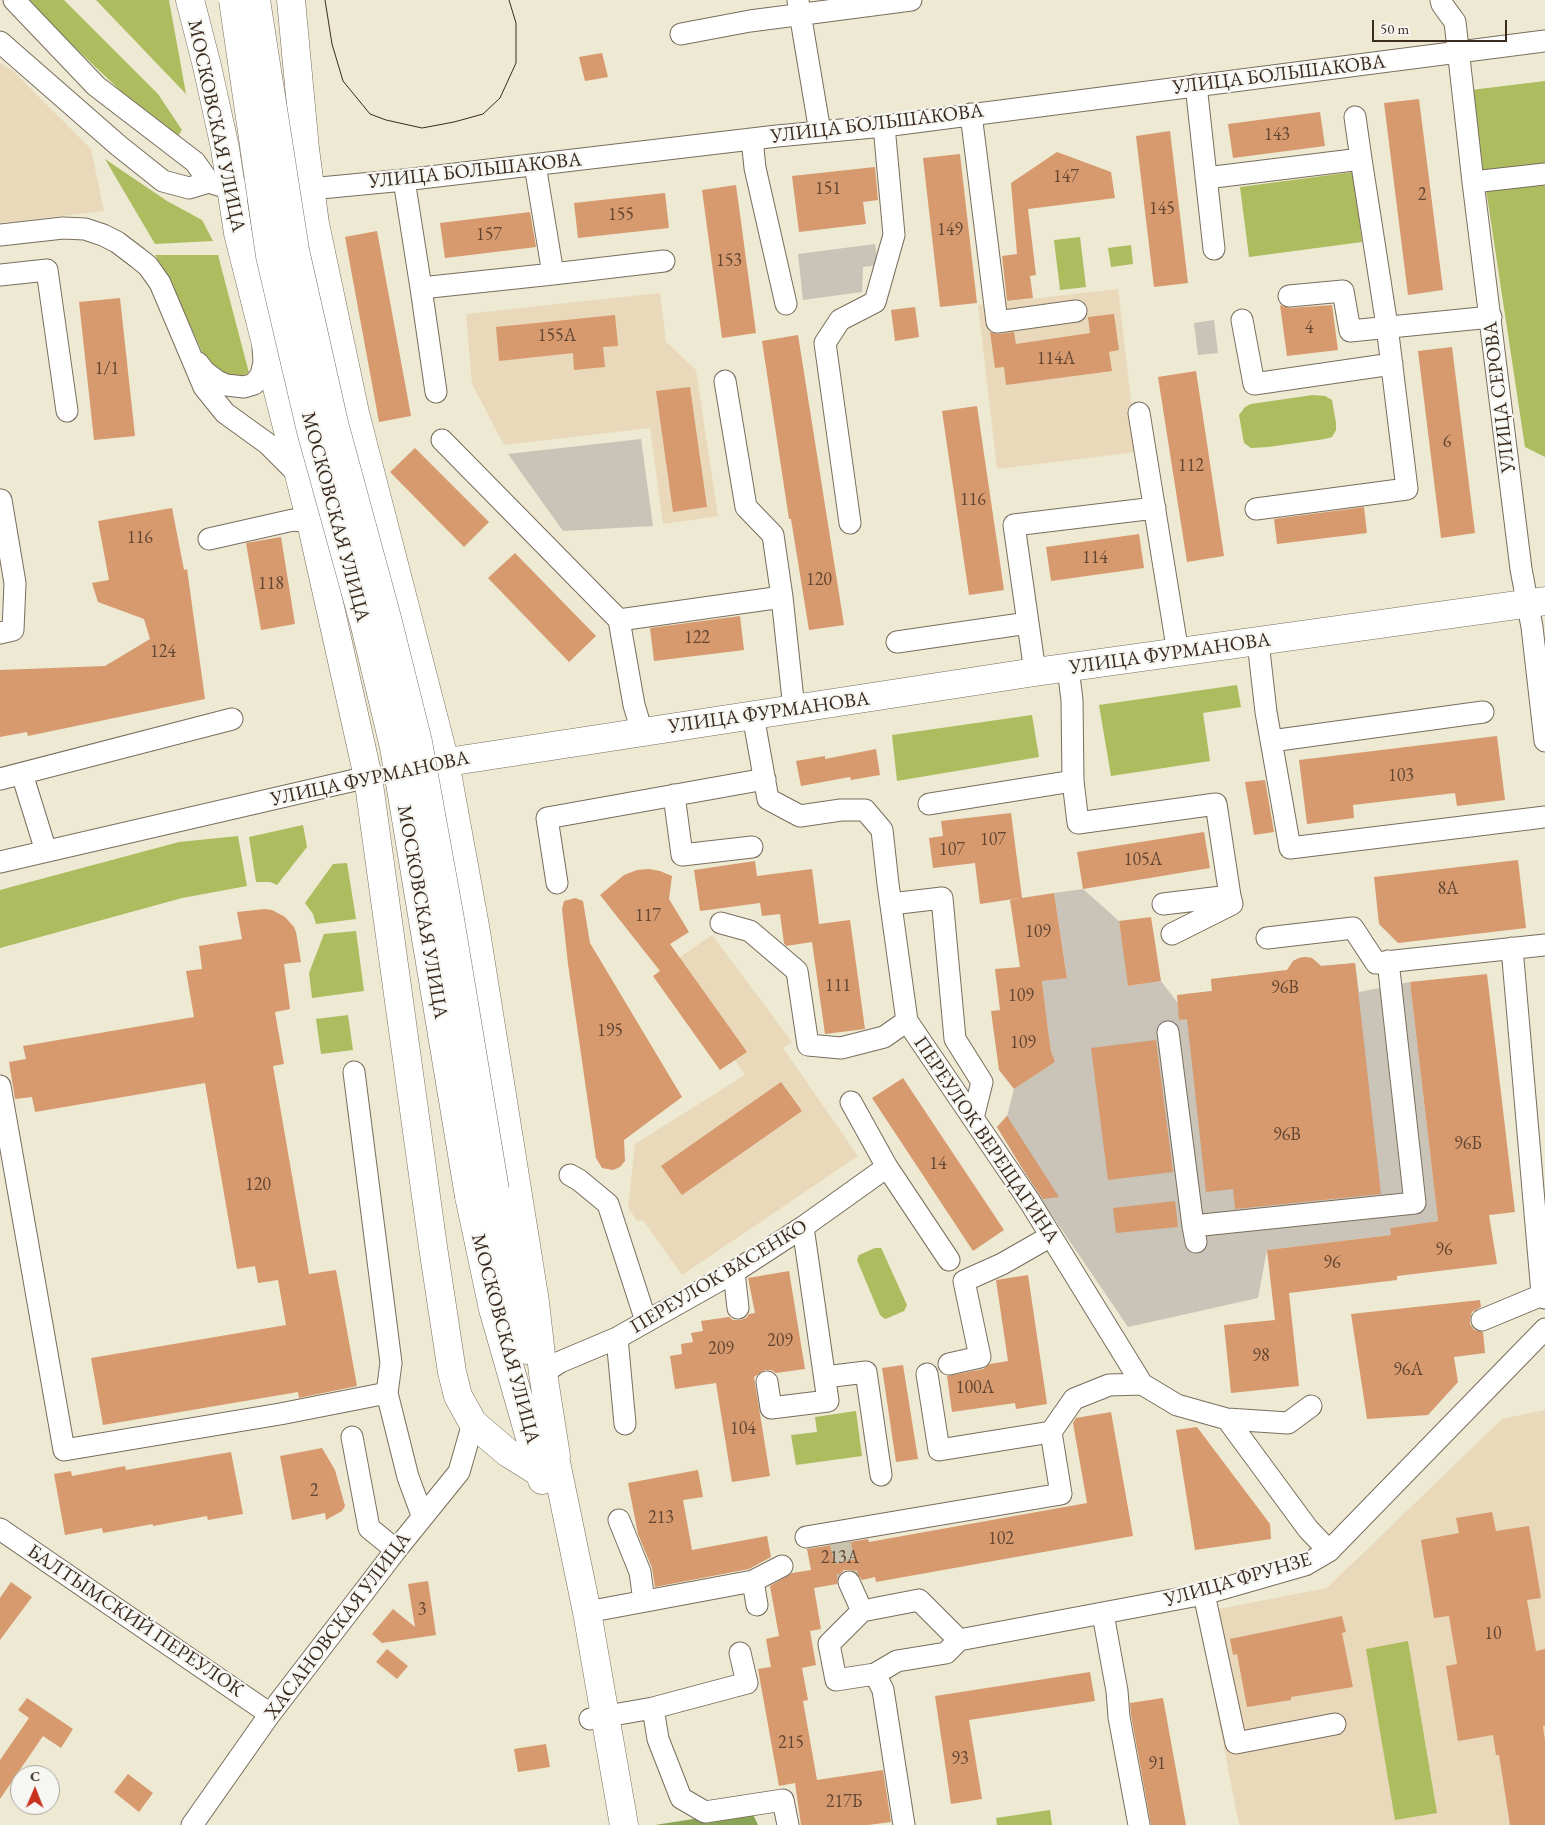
<!DOCTYPE html>
<meta charset="utf-8">
<style>
body{margin:0}
#map{position:relative;width:1545px;height:1825px;overflow:hidden;background:#ede9d2;font-family:"EB Garamond",serif}
canvas{display:block}
.north{position:absolute;left:10px;top:1765px;width:50px;height:50px;box-sizing:border-box;background:#f6f6f2;border:1px solid #aba49d;border-radius:50%;rotate:1deg;font-size:14px;font-weight:700;line-height:20px;text-align:center;color:#3b2a1e}
.north::after{content:'';display:block;margin:auto;width:18px;height:22px;background:#c8321e;clip-path:polygon(50% 0,100% 100%,50% 72%,0 100%)}
.scale{position:absolute;left:1372px;top:20px;width:135px;height:22px;box-sizing:border-box;border:2px solid #3b2a1e;border-top:0;padding-left:6px;font-size:15px;line-height:18px;white-space:nowrap;color:#3b2a1e;-webkit-text-stroke:4px #f6f6f2;paint-order:stroke}
</style>
<div id="map">
<canvas width="1545" height="1825"></canvas>
<div class="north">С</div>
<div class="scale">50 m</div>
</div>
<script>
const c = document.querySelector('canvas').getContext('2d');
c.lineJoin = 'round';
function fillPath(path, color) {
  c.fillStyle = color;
  c.fill(path, 'evenodd');
}
function poly(rows) {
  const path = new Path2D();
  for (const r of rows) {
    path.moveTo(r[0], r[1]);
    for (let i = 2; i < r.length; i += 2) path.lineTo(r[i], r[i + 1]);
  }
  return path;
}
function trace(path, color, width, dash) {
  c.strokeStyle = color;
  c.lineWidth = width;
  c.lineCap = dash ? 'butt' : 'round';
  c.setLineDash(dash || []);
  c.stroke(path);
}
function label(font, color, halo, rows, align = 'center') {
  c.font = font + ' "EB Garamond",serif';
  c.lineWidth = 4.5;
  c.setLineDash([]);
  c.textBaseline = 'middle';
  c.strokeStyle = halo;
  c.fillStyle = color;
  for (const [text, x, y, turn = 0] of rows) {
    c.save();
    c.translate(x, y);
    c.rotate((+turn || 0) * Math.PI / 180);
    c.textAlign = isNaN(turn) ? turn : align;
    if (halo) c.strokeText(text, 0, 0);
    c.fillText(text, 0, 0);
    c.restore();
  }
}
fillPath(poly([
 [0,63,12,70,91,149,104,211,0,223],
 [1118,289,1137,452,997,469,978,305],
 [660,293,666,342,696,370,718,516,663,524,650,428,504,445,472,384,466,314],
 [712,935,792,1042,783,1048,858,1156,682,1275,643,1220,637,1221,628,1207,635,1144,745,1075,735,1060,720,1070,653,976],
 [1545,1410,1545,1825,1239,1825,1198,1613,1327,1588,1502,1419]
]), '#e9d9ba');
fillPath(poly([
 [875,244,878,265,863,267,862,292,803,300,798,254],
 [1214,320,1218,353,1198,355,1194,323],
 [641,439,653,526,563,531,508,454],
 [1083,889,1119,921,1129,986,1161,981,1177,1002,1186,1001,1185,994,1212,991,1211,979,1288,970,1293,961,1299,958,1305,957,1312,958,1321,966,1355,963,1359,992,1410,982,1438,1221,1390,1228,1391,1235,1267,1250,1258,1298,1128,1327,1041,1199,997,1127,1007,1116,1014,1089,1055,1062,1051,1051,1048,1030,1042,981,1067,977,1054,893]
]), '#c9c3b8');
fillPath(poly([
 [25,0,64,0,158,94,182,130,176,139,146,115],
 [96,0,169,0,186,94],
 [1545,81,1545,457,1525,447,1471,90],
 [105,159,167,201,202,220,213,241,155,244],
 [1353,172,1362,242,1249,257,1240,187],
 [1080,237,1086,287,1060,290,1054,240],
 [1131,245,1133,264,1111,267,1108,248],
 [155,255,218,255,249,373,238,377,226,377,209,367,169,279],
 [1313,395,1325,396,1332,400,1336,423,1336,430,1332,437,1325,439,1268,447,1251,448,1244,443,1239,415,1245,407,1251,404],
 [1237,685,1241,707,1203,713,1210,761,1111,776,1099,705],
 [1032,715,1039,757,897,781,892,735],
 [303,825,307,847,277,885,270,882,256,882,249,837],
 [238,836,247,886,182,898,0,948,0,890,179,842],
 [347,863,356,919,316,924,313,914,305,903,333,864],
 [356,931,364,991,312,998,309,973,324,934],
 [348,1015,353,1050,321,1054,316,1019],
 [875,1248,881,1248,883,1252,907,1305,904,1311,888,1318,885,1319,880,1315,857,1260,859,1255],
 [856,1411,862,1456,796,1465,791,1435,817,1432,815,1417],
 [1408,1641,1437,1813,1395,1820,1366,1649],
 [1050,1810,1052,1825,997,1825,996,1818]
]), '#adbc5f');
fillPath(poly([
 [751,1810,758,1825,655,1825]
]), '#8aa456');
fillPath(poly([
 [602,53,608,77,585,81,579,57],
 [1419,99,1443,290,1408,295,1384,103],
 [1320,112,1325,146,1233,158,1228,124],
 [1170,131,1188,283,1154,287,1136,136],
 [1057,152,1111,172,1115,198,1028,209,1036,275,1030,276,1033,298,1007,301,1002,256,1017,254,1011,183],
 [960,154,977,303,940,307,923,158],
 [875,167,878,200,863,202,866,224,799,232,792,176],
 [736,185,756,333,722,338,702,190],
 [665,193,669,228,578,238,574,203],
 [530,212,536,247,445,258,440,223],
 [377,231,411,416,379,422,345,237],
 [120,298,135,436,94,440,79,302],
 [1280,305,1290,308,1332,305,1338,350,1287,356],
 [915,307,919,337,895,341,891,310],
 [1114,314,1119,350,1109,352,1112,371,1006,385,1004,367,995,368,990,332,998,334,1014,332,1016,344,1090,333,1088,317],
 [615,315,618,346,603,347,605,367,574,370,573,353,499,361,496,327],
 [798,335,844,625,809,630,791,519,789,519,762,341],
 [1452,347,1475,533,1441,538,1418,351],
 [1196,371,1224,556,1187,562,1158,377],
 [690,387,707,507,673,512,656,391],
 [977,406,1004,590,969,595,942,411],
 [415,448,489,522,464,547,390,472],
 [1364,507,1367,533,1277,544,1274,519],
 [172,508,184,570,187,569,205,699,28,736,27,732,0,737,0,670,105,666,150,639,144,619,98,602,92,583,109,580,98,521],
 [1139,534,1144,568,1051,581,1046,547],
 [281,537,295,624,261,630,246,543],
 [515,553,596,636,569,662,488,578],
 [740,616,744,650,654,661,650,628],
 [1497,736,1505,800,1457,806,1455,793,1353,805,1354,818,1307,824,1299,760],
 [876,749,880,775,851,780,850,777,801,786,796,761,825,756,825,759],
 [1265,780,1274,832,1254,835,1245,782],
 [1011,813,1022,898,1054,893,1067,978,1042,981,1048,1030,1051,1051,1055,1062,1014,1089,999,1070,991,1011,1000,1010,995,969,1020,967,1010,900,1020,898,980,904,975,863,933,868,929,838,943,836,941,821],
 [1204,832,1210,868,1083,889,1077,852],
 [1518,860,1526,928,1398,943,1379,924,1374,877],
 [755,861,757,876,812,869,819,924,850,920,865,1029,825,1034,812,942,786,946,784,943,780,914,762,916,760,903,700,911,694,870],
 [649,869,660,871,672,876,669,899,689,932,670,944,747,1052,720,1070,653,976,660,971,600,895,624,875,637,870],
 [575,898,583,901,590,943,682,1097,624,1140,625,1161,620,1167,613,1170,602,1168,596,1158,568,964,562,909,564,901],
 [265,909,272,910,285,917,294,927,296,932,301,962,284,964,290,1009,275,1012,284,1064,273,1066,309,1274,336,1270,357,1386,299,1398,298,1392,103,1425,91,1358,286,1325,278,1280,258,1283,255,1266,237,1269,205,1083,35,1112,32,1097,15,1099,9,1062,26,1059,23,1046,194,1017,186,971,202,969,199,946,242,939,237,912],
 [1151,917,1161,981,1128,986,1119,921],
 [1305,957,1312,958,1321,966,1355,963,1381,1194,1235,1209,1233,1189,1206,1192,1187,1019,1179,1020,1177,995,1212,991,1211,979,1287,970,1293,961,1299,958],
 [1487,974,1515,1212,1489,1215,1497,1264,1397,1276,1397,1280,1289,1293,1299,1386,1231,1393,1224,1325,1275,1320,1267,1250,1391,1235,1390,1228,1438,1221,1410,982],
 [1156,1040,1173,1172,1108,1180,1091,1048],
 [903,1078,1004,1230,973,1251,872,1098],
 [781,1082,802,1111,682,1195,661,1166],
 [1007,1116,1059,1197,1043,1199,1024,1171,997,1127],
 [1175,1201,1178,1227,1116,1233,1113,1208],
 [789,1271,805,1369,776,1373,771,1370,765,1370,754,1377,770,1476,732,1482,716,1383,675,1389,670,1356,682,1354,681,1344,693,1342,691,1333,703,1331,701,1321,729,1317,733,1320,740,1320,746,1318,749,1314,755,1313,748,1278],
 [1028,1275,1047,1404,1016,1409,1015,1403,952,1412,947,1376,983,1369,990,1364,1008,1361,996,1280],
 [1480,1300,1481,1307,1472,1312,1470,1319,1470,1324,1474,1330,1483,1332,1485,1353,1454,1357,1458,1382,1428,1415,1367,1419,1351,1314],
 [903,1365,918,1459,896,1462,882,1368],
 [1111,1412,1133,1536,876,1582,875,1577,862,1580,856,1572,850,1570,844,1570,839,1575,837,1584,814,1588,821,1629,810,1631,816,1665,802,1668,808,1700,803,1701,817,1780,883,1770,891,1822,868,1825,801,1825,795,1783,779,1786,758,1669,771,1667,766,1639,779,1636,770,1586,792,1573,811,1570,807,1549,868,1539,869,1542,1087,1503,1073,1423,1076,1418],
 [1197,1427,1270,1524,1271,1539,1195,1550,1176,1430],
 [322,1448,335,1470,345,1506,342,1511,326,1520,325,1513,292,1520,280,1456],
 [231,1452,243,1514,208,1520,207,1516,153,1526,153,1524,103,1533,102,1528,65,1535,54,1474,71,1471,72,1476,125,1466,126,1470],
 [698,1470,703,1497,683,1500,692,1550,767,1536,771,1557,749,1569,655,1587,652,1568,638,1534,628,1483],
 [1492,1512,1496,1531,1529,1526,1541,1598,1527,1600,1536,1651,1545,1649,1545,1726,1543,1726,1545,1741,1545,1825,1510,1825,1499,1755,1496,1755,1493,1735,1458,1741,1446,1666,1457,1664,1449,1616,1434,1618,1421,1540,1459,1533,1456,1518],
 [428,1581,436,1635,382,1643,372,1634,393,1609,415,1627,408,1584],
 [11,1582,32,1597,0,1640,0,1598],
 [1342,1616,1346,1632,1342,1633,1353,1687,1291,1697,1291,1700,1247,1707,1237,1654,1233,1655,1230,1639],
 [387,1649,408,1666,397,1679,376,1662],
 [1090,1672,1095,1701,969,1720,982,1799,951,1804,935,1696],
 [27,1698,73,1729,61,1748,43,1736,0,1799,0,1760,29,1718,18,1710],
 [1163,1698,1186,1825,1151,1825,1131,1715,1130,1703],
 [546,1744,550,1767,518,1772,514,1749],
 [128,1774,153,1793,139,1812,114,1792]
]), '#d7996e');
trace(poly([
 [840,1541,849,1582]
]), '#c9c3ae', 21, [21, 11]);
const minor = poly([
 [14,0,96,86,195,162,209,182],
 [1441,0,1442,4,1455,22,1473,182,1521,569,1532,627,1545,741],
 [798,1,820,132],
 [681,34,750,21,911,0],
 [0,42,119,146,163,181,189,188,209,182],
 [1196,85,1214,249],
 [971,114,997,322,1076,311],
 [1355,117,1361,159],
 [752,139,755,168,786,304],
 [1206,178,1361,159,1387,326,1407,489,1256,509],
 [404,180,421,288,553,274,535,165],
 [209,182,231,189,310,189,404,180,777,136,884,126,1545,41],
 [1473,182,1545,174],
 [0,235,63,228,85,229,103,235,117,242,138,258,148,266,160,283,204,387,225,413,268,444,298,474],
 [553,274,664,261],
 [0,275,47,270,67,411],
 [421,288,436,392],
 [1289,296,1343,291,1350,331,1491,317],
 [1242,320,1254,384,1392,364],
 [198,363,205,372,217,381,226,385,244,387,254,384,261,375,264,362,263,347],
 [725,381,746,507,773,535,782,597,794,709],
 [1139,413,1178,653],
 [442,440,619,620,634,705,642,732],
 [850,523,825,343,840,320,875,302,894,235,884,126],
 [209,539,293,520,311,522],
 [619,620,782,597],
 [1028,623,1014,525,1155,508],
 [0,633,13,630,15,583,1,500],
 [897,642,1028,623,1035,672],
 [1258,642,1266,712,1290,848,1545,817],
 [753,715,768,799,800,816,841,810,865,810,882,830,888,884,907,1021,1030,1202,1142,1384,1177,1405,1227,1419,1308,1529,1329,1551],
 [1271,741,1483,712],
 [22,774,46,851],
 [0,779,232,719],
 [1073,781,1078,823,1216,804,1230,896,1163,904],
 [674,795,682,855,752,847],
 [929,804,1073,781,1072,700,1068,668],
 [0,862,368,777],
 [557,883,547,818,765,779],
 [891,904,942,898,955,1039,982,1082,973,1118],
 [721,923,750,931,797,971,808,1045,841,1048,884,1037,907,1021],
 [1172,934,1232,904,1230,896],
 [1267,938,1353,928,1376,963,1545,945],
 [1512,948,1541,1282,1542,1295,1545,1298],
 [1168,1032,1193,1226],
 [354,1072,391,1363,387,1393,408,1477,422,1515],
 [0,1086,64,1450,280,1414,387,1393],
 [851,1102,887,1167,949,1260],
 [570,1175,579,1180,608,1204,646,1321],
 [1196,1242,1193,1226,1415,1203,1388,961],
 [734,1272,738,1308],
 [1482,1320,1542,1295],
 [617,1338,625,1424],
 [949,1364,980,1357,964,1281,1002,1264,1051,1236],
 [543,1373,560,1362,617,1338,734,1272,803,1227,887,1167],
 [927,1374,939,1450,1051,1432,1074,1399,1109,1385,1142,1384],
 [825,1377,866,1372,881,1475],
 [767,1382,771,1408,828,1401,803,1227],
 [1227,1419,1288,1423,1311,1406],
 [352,1437,369,1528,396,1550],
 [619,1520,640,1572,644,1601],
 [0,1529,270,1714],
 [806,1537,1061,1494,1051,1432],
 [753,1581,782,1566],
 [849,1582,862,1611],
 [1204,1594,1236,1743,1335,1724],
 [919,1600,959,1640,946,1653,897,1661,875,1674,836,1680,829,1644,862,1611,919,1600],
 [587,1612,753,1581,757,1605],
 [1103,1614,1117,1691,1119,1717,1139,1825],
 [959,1640,1204,1594,1305,1565,1329,1551,1545,1329],
 [875,1674,883,1690,904,1825],
 [653,1708,658,1739,681,1798,705,1812,783,1800,788,1825],
 [590,1719,653,1708,747,1683,740,1653],
 [192,1825,270,1714,396,1550,459,1472,473,1423]
]);
const major = poly([
 [190,0,207,66,225,148,238,233,311,522,368,777,433,1247,452,1372,458,1396,473,1423,508,1453,540,1473],
 [291,0,305,149,315,224,355,413,445,762,475,926,535,1302,543,1373,556,1456],
 [428,765,1035,672,1545,601],
 [495,1190,515,1304,527,1350],
 [469,1196,493,1309,542,1480],
 [551,1438,587,1612,624,1825]
]);
trace(minor, '#796d5d', 23);
trace(major, '#796d5d', 29);
trace(minor, '#fff', 21);
trace(major, '#fff', 28);
trace(poly([
 [325,0,332,44,343,81,370,114,386,120,422,128,454,122,483,114,500,98,516,63,516,23,509,0]
]), '#3b2a1e', 1);
const majorBridge = poly([
 [233,0,270,256,311,431,365,626,394,747,469,1196],
 [256,0,295,250,334,423,387,618,418,742,450,919,495,1190]
]);
trace(majorBridge, '#796d5d', 29, []);
trace(majorBridge, '#fff', 28);
label('18px', '#624632', null, [
 ["143",1277,135],
 ["147",1066,177],
 ["151",828,189],
 ["2",1422,195],
 ["145",1162,209],
 ["155",621,215],
 ["149",950,230],
 ["157",489,235],
 ["153",729,261],
 ["4",1309,328],
 ["155А",557,336],
 ["114А",1056,359],
 ["1/1",107,369],
 ["6",1447,442],
 ["112",1191,466],
 ["116",973,500],
 ["116",140,538],
 ["114",1095,558],
 ["120",819,580],
 ["118",271,584],
 ["122",697,638],
 ["124",163,652],
 ["103",1401,776],
 ["107",993,840],
 ["107",952,850],
 ["105А",1143,860],
 ["8А",1448,889],
 ["117",648,916],
 ["109",1038,932],
 ["111",838,986],
 ["96В",1285,988],
 ["109",1021,996],
 ["195",610,1031],
 ["109",1023,1043],
 ["96В",1287,1135],
 ["96Б",1468,1144],
 ["14",938,1164],
 ["120",258,1185],
 ["96",1444,1250],
 ["96",1332,1263],
 ["209",780,1341],
 ["209",721,1349],
 ["98",1261,1356],
 ["96А",1408,1370],
 ["100А",975,1388],
 ["104",743,1429],
 ["2",314,1491],
 ["213",661,1518],
 ["102",1001,1539],
 ["213А",840,1558],
 ["3",422,1610],
 ["10",1493,1634],
 ["215",791,1743],
 ["93",960,1759],
 ["91",1157,1764],
 ["217Б",844,1802]
]);
label('20px', '#3b2a1e', '#f6f6f2', [
 ["УЛИЦА БОЛЬШАКОВА",1279,75,-7],
 ["УЛИЦА БОЛЬШАКОВА",877,124,-7],
 ["МОСКОВСКАЯ УЛИЦА",216,126,78],
 ["УЛИЦА БОЛЬШАКОВА",475,171,-6],
 ["УЛИЦА СЕРОВА",1500,397,-97],
 ["МОСКОВСКАЯ УЛИЦА",335,517,75],
 ["УЛИЦА ФУРМАНОВА",1170,654,-8],
 ["УЛИЦА ФУРМАНОВА",769,713,-8],
 ["УЛИЦА ФУРМАНОВА",370,779,-12],
 ["МОСКОВСКАЯ УЛИЦА",422,912,80],
 ["ПЕРЕУЛОК ВЕРЕЩАГИНА",986,1140,56],
 ["ПЕРЕУЛОК ВАСЕНКО",719,1277,-31],
 ["МОСКОВСКАЯ УЛИЦА",505,1339,75],
 ["УЛИЦА ФРУНЗЕ",1238,1580,-16],
 ["БАЛТЫМСКИЙ ПЕРЕУЛОК",135,1621,34],
 ["ХАСАНОВСКАЯ УЛИЦА",338,1626,-53]
]);
</script>
